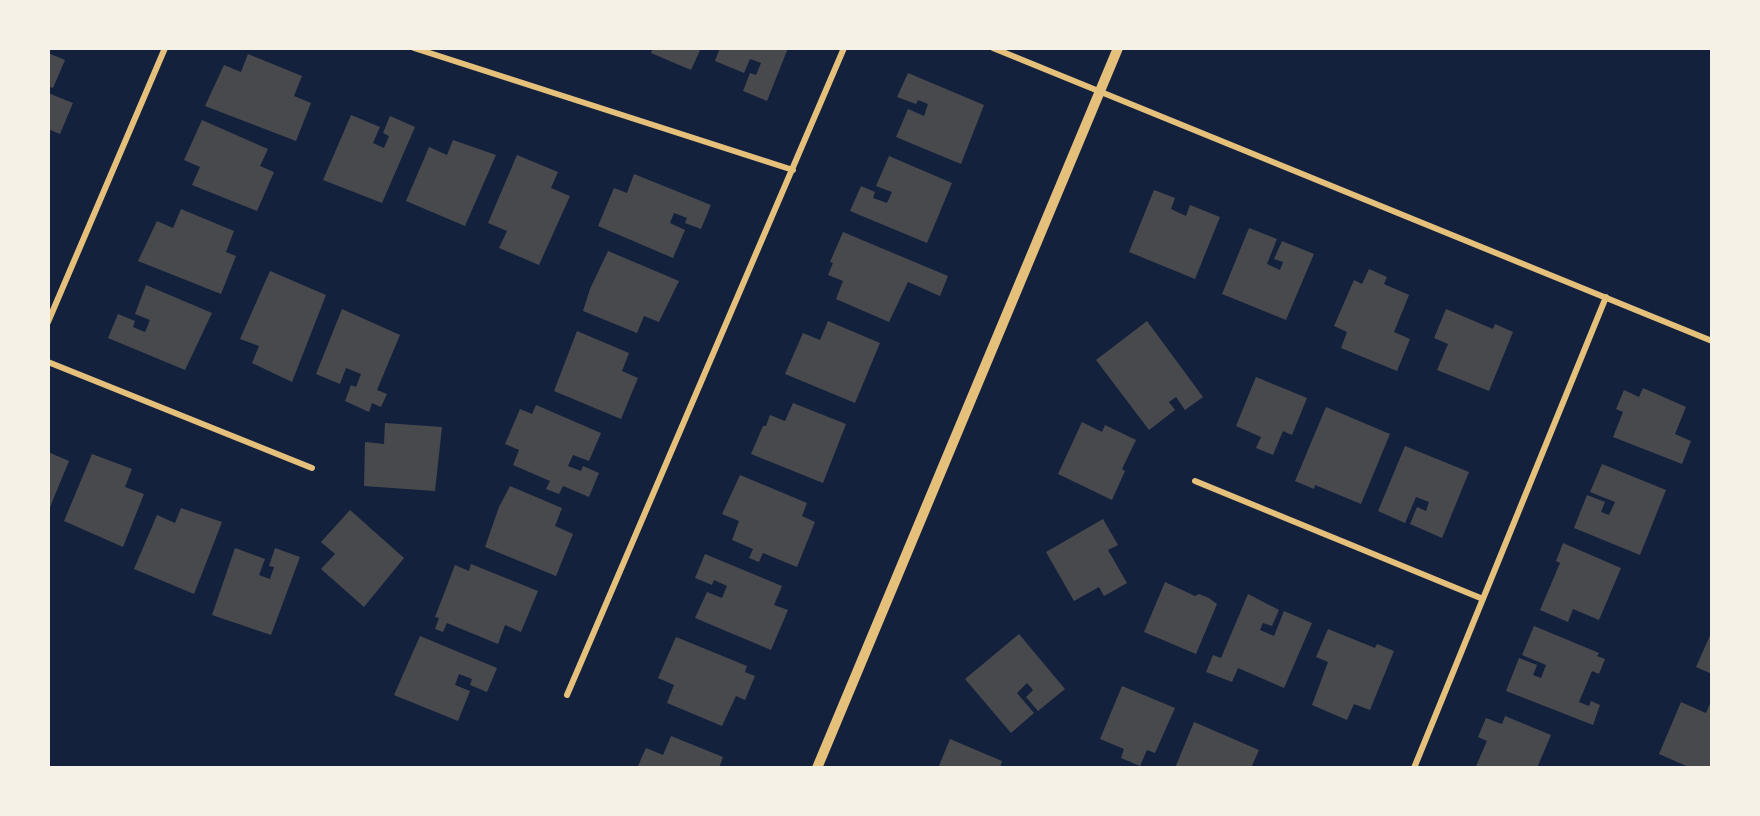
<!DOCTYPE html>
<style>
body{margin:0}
#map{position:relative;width:1760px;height:816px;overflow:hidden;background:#14213d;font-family:"Golos Text",sans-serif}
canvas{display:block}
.frame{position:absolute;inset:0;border:50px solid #f6f1e7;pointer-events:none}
</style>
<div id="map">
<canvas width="1760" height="816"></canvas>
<div class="frame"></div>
</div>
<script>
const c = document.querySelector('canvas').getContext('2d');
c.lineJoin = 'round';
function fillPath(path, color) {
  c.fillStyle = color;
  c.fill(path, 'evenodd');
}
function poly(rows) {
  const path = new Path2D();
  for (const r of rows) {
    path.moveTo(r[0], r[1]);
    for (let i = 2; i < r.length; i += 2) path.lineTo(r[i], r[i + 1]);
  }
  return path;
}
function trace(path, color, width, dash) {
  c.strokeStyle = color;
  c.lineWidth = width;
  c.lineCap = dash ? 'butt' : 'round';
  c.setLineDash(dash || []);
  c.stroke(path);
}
fillPath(poly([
 [653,48,701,48,691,70,651,53],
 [720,48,788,48,767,101,743,91,750,73,756,75,761,63,750,59,744,73,715,61],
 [48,53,65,60,53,88,50,87,48,92],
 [248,54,302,76,294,96,311,103,296,141,205,106,224,65,241,72],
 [908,73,984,105,961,164,896,137,908,109,924,116,928,104,918,100,916,104,897,97],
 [48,93,73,103,60,134,48,129],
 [351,115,380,127,373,143,384,148,389,136,383,133,390,116,415,127,382,203,323,180],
 [202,120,268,149,260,166,274,172,257,211,192,185,200,167,184,160],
 [453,140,496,155,465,226,406,201,429,147,447,155],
 [517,155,558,172,551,188,570,196,539,265,499,248,507,231,488,223],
 [889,156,952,183,927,243,850,211,861,186,875,192,873,198,887,203,892,192,876,186],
 [634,174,711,205,701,229,685,223,687,218,674,213,670,223,685,230,673,258,598,226,614,188,627,193],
 [1154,190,1175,198,1171,209,1186,216,1190,205,1220,217,1195,279,1129,252],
 [181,209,234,231,226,252,236,256,221,294,138,261,157,221,173,228],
 [1249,228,1277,239,1267,264,1280,270,1283,262,1274,259,1282,241,1314,254,1286,320,1222,294],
 [843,232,948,276,940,296,908,282,889,322,836,299,843,281,828,275,833,263,830,262],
 [608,251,679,281,659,322,644,316,637,333,583,311,590,289],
 [1369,269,1387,277,1384,284,1409,295,1394,332,1410,339,1397,371,1341,348,1347,332,1334,326,1354,280,1362,284],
 [270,271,326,295,292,382,252,363,259,346,240,339],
 [146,285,212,313,185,370,108,338,118,314,135,321,133,327,145,332,150,320,135,314],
 [342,309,400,335,377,390,387,394,381,407,372,403,369,412,345,401,351,385,356,387,361,374,346,368,340,384,316,374],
 [1446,309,1493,329,1495,324,1513,332,1489,391,1437,370,1448,344,1434,338],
 [828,321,880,343,855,403,785,374,803,333,820,340],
 [1147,321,1203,397,1185,410,1176,397,1169,402,1175,410,1149,430,1096,360],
 [577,331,629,353,622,371,638,378,621,419,554,391],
 [1256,377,1307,398,1292,435,1283,431,1273,455,1256,448,1261,437,1236,426],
 [1643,388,1686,407,1675,434,1691,441,1682,464,1613,437,1623,412,1616,409,1624,390,1639,397],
 [793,403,846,424,823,483,751,454,763,426,766,426,770,415,785,421],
 [536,405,601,433,589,461,573,455,568,466,581,471,583,466,599,473,589,497,563,486,559,494,546,489,550,481,513,465,519,450,505,444,520,409,532,414],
 [1326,407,1390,434,1361,504,1315,485,1314,489,1295,481],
 [1082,422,1102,432,1105,425,1136,440,1122,469,1125,471,1112,500,1058,474],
 [385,423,442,427,435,491,364,486,365,442,384,444],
 [1405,446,1469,472,1442,538,1410,524,1417,507,1426,511,1429,502,1416,497,1405,523,1378,511],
 [48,452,69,461,48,512],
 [92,454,132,469,125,487,144,494,123,547,64,521],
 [1602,464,1666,490,1640,555,1574,528,1587,495,1605,502,1601,512,1609,515,1615,502,1590,492],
 [740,475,807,503,802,516,815,522,797,567,763,553,759,562,749,558,753,549,732,540,739,521,722,514],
 [510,486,562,508,555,526,573,534,556,576,485,547,499,507],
 [181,508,222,522,194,594,134,569,157,515,175,523],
 [350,510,404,558,364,607,321,569,335,554,321,542],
 [1103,519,1118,545,1108,550,1127,583,1104,596,1099,587,1074,601,1046,552],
 [1563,543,1621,568,1599,620,1573,609,1568,622,1540,610,1560,563,1556,561],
 [235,548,265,559,259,575,270,579,274,567,269,566,275,548,300,557,271,635,212,615],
 [705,554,782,586,774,605,788,610,771,650,695,618,707,592,722,598,727,586,714,580,712,585,695,578],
 [471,564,538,591,521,632,505,625,498,644,447,623,443,632,435,629,439,618,435,617,455,565,469,571],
 [1165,582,1195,596,1199,594,1209,598,1217,604,1196,654,1144,632],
 [1248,594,1279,610,1272,626,1263,623,1260,630,1274,636,1284,611,1312,623,1284,688,1238,668,1232,682,1206,672,1213,655,1221,658],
 [1534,626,1599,653,1597,656,1605,659,1599,674,1592,671,1579,702,1589,706,1591,701,1600,705,1593,725,1506,691,1519,658,1537,665,1533,675,1541,678,1546,665,1522,655],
 [1328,629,1375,648,1377,644,1394,651,1370,710,1354,704,1347,720,1312,705,1328,662,1316,657],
 [1712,631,1712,674,1696,667],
 [1019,634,1065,689,1038,711,1026,697,1033,690,1027,683,1017,693,1034,713,1011,733,965,679],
 [420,636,497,668,487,692,470,685,472,679,459,674,455,685,470,691,458,721,394,695],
 [676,637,747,666,745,672,755,676,745,700,736,696,722,726,667,703,674,685,658,678],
 [1122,686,1175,708,1155,753,1147,750,1140,766,1121,758,1124,749,1100,739],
 [1712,699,1712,768,1691,768,1659,754,1681,702,1706,713],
 [1505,716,1551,735,1537,768,1476,766,1487,741,1478,737,1486,718,1502,724],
 [1194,722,1259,750,1251,768,1175,768],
 [671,736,723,757,719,768,637,768,646,748,663,755],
 [950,739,1002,761,1000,768,938,768]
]), '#48494c');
trace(poly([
 [414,48,793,170],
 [993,48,1712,341],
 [48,322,165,48],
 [48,362,312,468],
 [1195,481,1483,599],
 [567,695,844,48],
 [1414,768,1606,297]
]), '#e5c07b', 6);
trace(poly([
 [817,768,1118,48]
]), '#e5c07b', 10);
</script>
